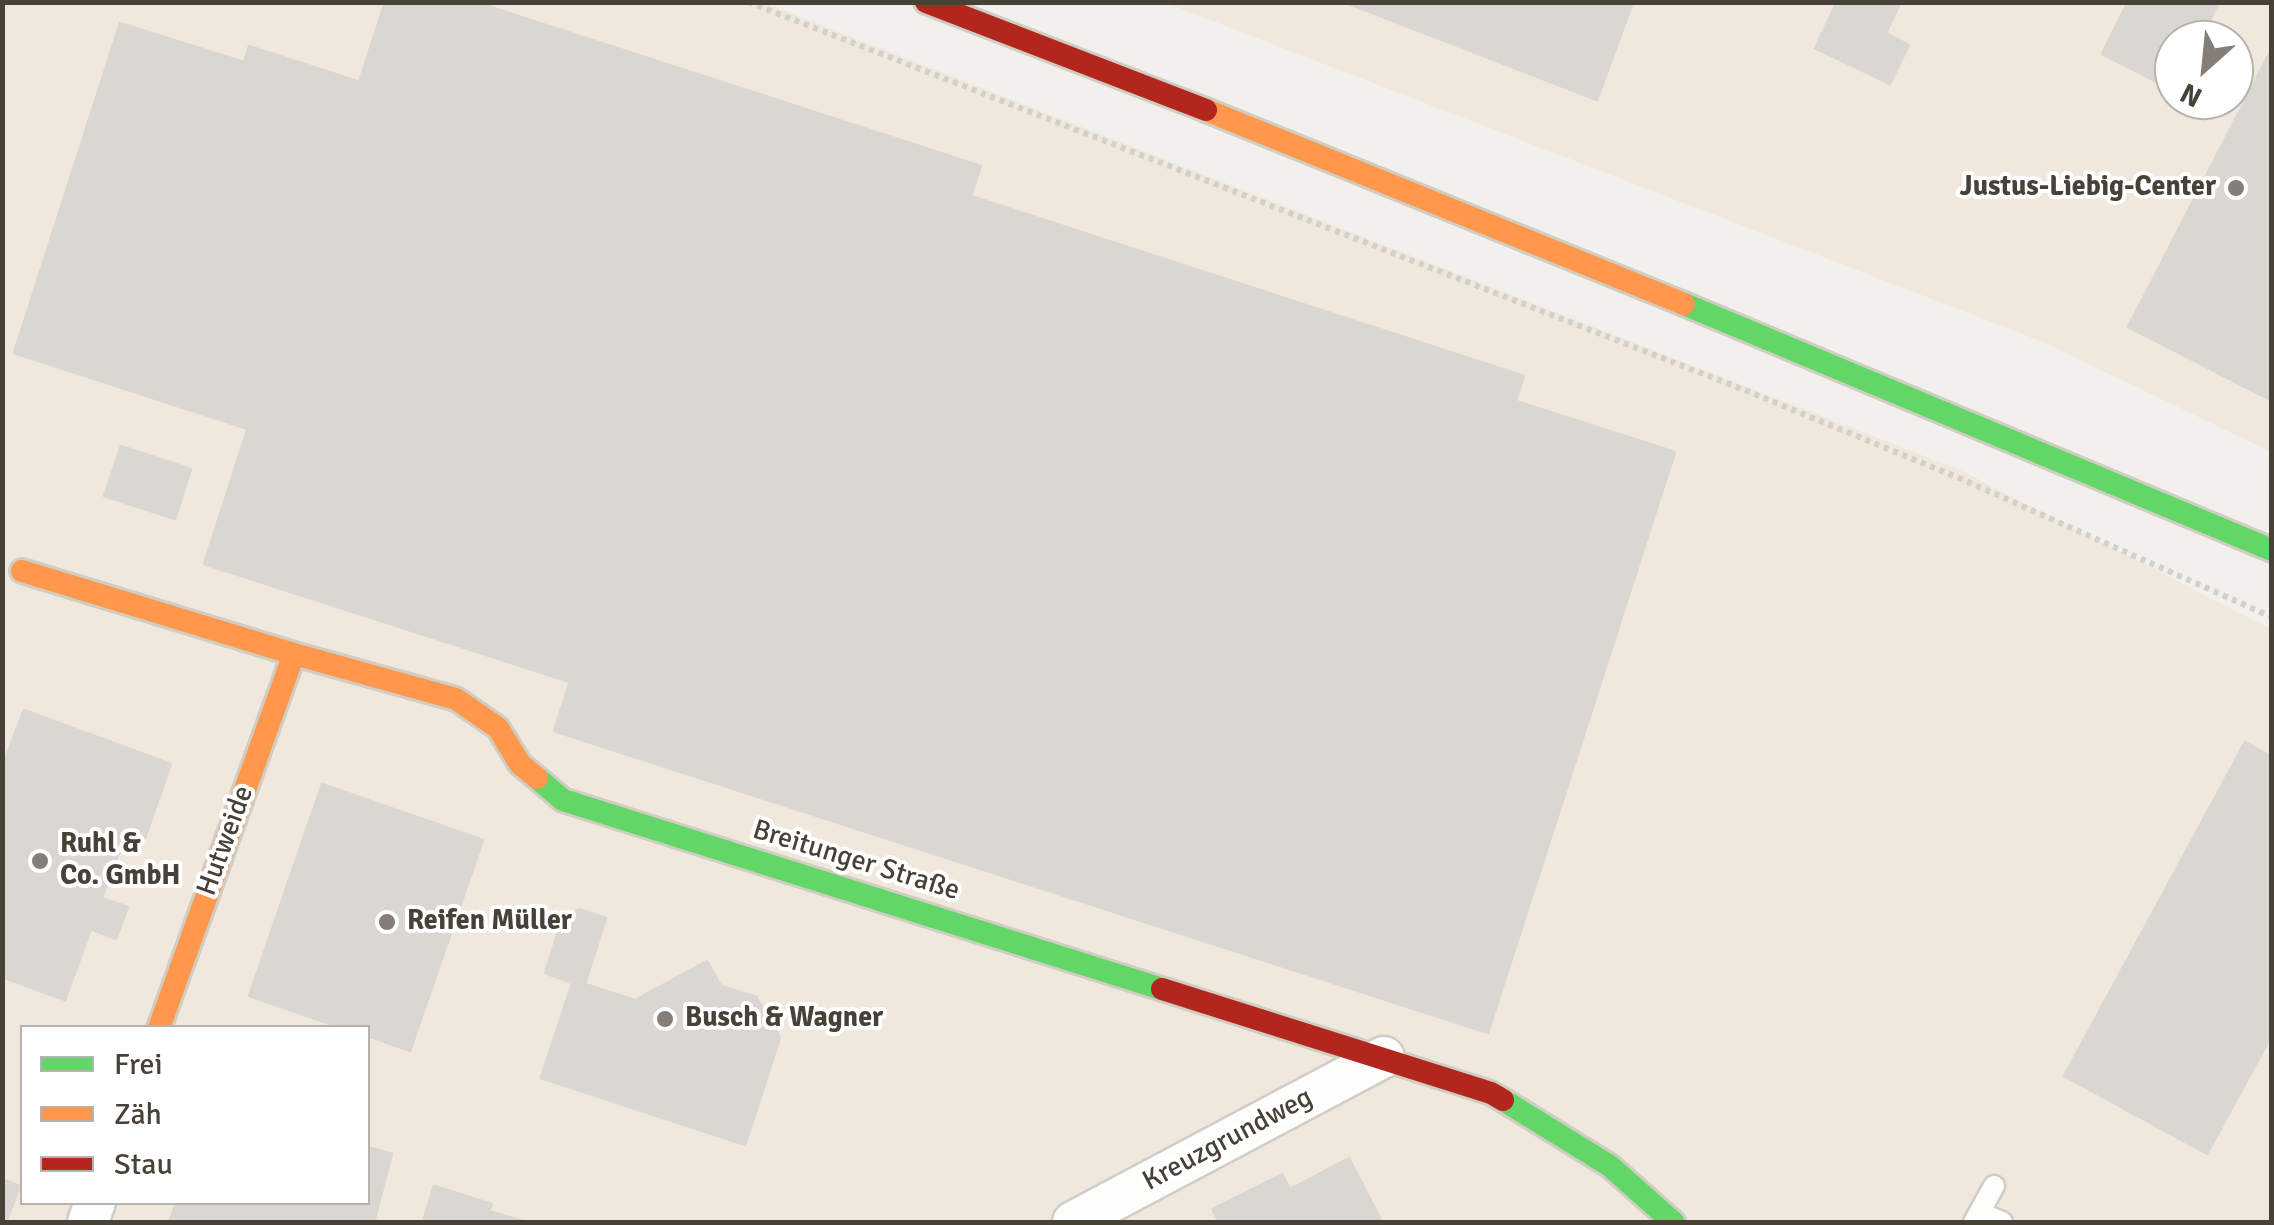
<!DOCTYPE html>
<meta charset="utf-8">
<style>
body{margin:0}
#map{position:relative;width:2274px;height:1225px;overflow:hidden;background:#f2f0ec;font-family:Signika,sans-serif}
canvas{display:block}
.frame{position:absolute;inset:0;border:5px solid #484138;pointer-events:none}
.legend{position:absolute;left:20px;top:1025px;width:350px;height:180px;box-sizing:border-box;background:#fff;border:2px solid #b6b3af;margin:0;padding:12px 18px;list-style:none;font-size:30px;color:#484138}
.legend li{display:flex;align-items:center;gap:20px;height:50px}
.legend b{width:50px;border:2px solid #b6b3af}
.north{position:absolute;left:2154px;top:20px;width:100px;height:100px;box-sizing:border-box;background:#fff;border:2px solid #b6b3af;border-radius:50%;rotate:207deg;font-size:28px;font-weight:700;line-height:40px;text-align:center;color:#484138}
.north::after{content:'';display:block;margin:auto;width:35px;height:45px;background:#847e77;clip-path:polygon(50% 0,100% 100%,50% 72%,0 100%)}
</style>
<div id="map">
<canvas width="2274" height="1225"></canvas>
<div class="frame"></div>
<ul class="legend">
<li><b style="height:12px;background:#63d668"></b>Frei</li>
<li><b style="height:12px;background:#ff974d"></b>Zäh</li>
<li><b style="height:12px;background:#b3261e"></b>Stau</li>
</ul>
<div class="north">N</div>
</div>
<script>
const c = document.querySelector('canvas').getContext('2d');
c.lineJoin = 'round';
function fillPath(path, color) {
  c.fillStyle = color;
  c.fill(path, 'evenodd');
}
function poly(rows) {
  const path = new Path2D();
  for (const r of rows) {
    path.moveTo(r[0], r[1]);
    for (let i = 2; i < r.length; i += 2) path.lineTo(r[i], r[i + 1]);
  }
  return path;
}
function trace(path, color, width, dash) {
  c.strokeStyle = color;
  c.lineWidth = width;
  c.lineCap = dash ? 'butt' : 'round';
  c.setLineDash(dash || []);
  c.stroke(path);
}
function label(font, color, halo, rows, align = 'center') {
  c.font = font + ' Signika,sans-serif';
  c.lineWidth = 8;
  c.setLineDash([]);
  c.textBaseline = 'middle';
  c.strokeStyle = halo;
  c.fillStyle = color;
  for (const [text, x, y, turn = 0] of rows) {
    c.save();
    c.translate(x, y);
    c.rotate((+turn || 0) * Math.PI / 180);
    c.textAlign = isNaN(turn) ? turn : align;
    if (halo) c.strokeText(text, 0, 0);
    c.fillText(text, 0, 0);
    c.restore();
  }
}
fillPath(poly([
 [2,3,765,3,1960,470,2271,629,2271,1222,3,1222],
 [22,1028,368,1028,368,1202,22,1202],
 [1166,3,2271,3,2271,452,2043,342],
 [2174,40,2234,40,2234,100,2174,100]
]), '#f1e8dd');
const building = poly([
 [385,2,475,2,759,94,570,682,204,564,385,2],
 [1344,2,1633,2,1597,100,1344,2],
 [1837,2,1901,2,1886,33,1909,45,1890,84,1815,48,1837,2],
 [2128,2,2219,2,2200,40,2174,40,2174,91,2102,54,2128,2],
 [120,23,244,62,249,46,360,82,248,429,14,353,120,23],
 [2272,48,2272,401,2128,327,2272,48],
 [759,94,981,166,971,196,1524,376,1516,401,1675,452,1488,1033,554,731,759,94],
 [121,446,191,469,175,519,104,496,121,446],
 [24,710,171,764,145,838,127,831,102,898,128,907,116,939,91,929,65,1000,2,977,2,767,24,710],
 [2245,742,2272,757,2272,1035,2207,1154,2064,1076,2245,742],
 [322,784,483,840,410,1051,368,1036,368,1028,342,1028,249,996,322,784],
 [579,909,606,918,585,984,635,1000,707,961,721,986,756,997,780,1038,745,1145,541,1078,572,983,545,973,562,920,579,909],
 [368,1147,392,1154,374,1222,169,1222,177,1202,368,1202,368,1147],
 [1349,1158,1382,1222,1219,1222,1212,1209,1282,1174,1290,1189,1349,1158],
 [2,1179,20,1186,6,1222,2,1222,2,1179],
 [434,1186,492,1204,489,1211,526,1222,423,1221,434,1186]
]);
fillPath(building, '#dad7d3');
trace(building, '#dad7d2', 2.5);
const lane = poly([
 [1980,1213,2002,1222],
 [1974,1222,1994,1186]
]);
const street = poly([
 [88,1222,95,1202],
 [1073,1222,1384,1057]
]);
const fast = poly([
 [1684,304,2272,550],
 [537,778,563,800,1162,989],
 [1503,1100,1610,1166,1673,1222]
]);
const slow = poly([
 [1206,110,1684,304],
 [22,571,294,654,456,699,498,728,520,764,537,778],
 [159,1028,294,654]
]);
const jam = poly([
 [926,2,1206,110],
 [1162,989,1491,1093,1503,1100]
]);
trace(lane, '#d0cdc9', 25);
trace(street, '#d0cdc9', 45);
trace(fast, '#d0cdc3', 28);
trace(slow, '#d0cdc3', 28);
trace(jam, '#d0cdc3', 28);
trace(poly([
 [748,2,1747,391,1959,478,2272,617]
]), '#d2d0cb', 6, [5, 5]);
trace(lane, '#fdfdfc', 20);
trace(street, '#fdfdfc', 40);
trace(fast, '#63d668', 22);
trace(slow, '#ff974d', 22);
trace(jam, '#b3261e', 22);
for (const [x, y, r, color] of [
 [2236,188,10,"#847e77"],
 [40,861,10,"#847e77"],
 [387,922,10,"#847e77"],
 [665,1019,10,"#847e77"]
]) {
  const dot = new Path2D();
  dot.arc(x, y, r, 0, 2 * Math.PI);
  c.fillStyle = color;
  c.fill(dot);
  trace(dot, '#fff', 4);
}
label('bold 28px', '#484138', '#fff', [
 ["Justus-Liebig-Center",2216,188,"right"],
 ["Ruhl &",60,845],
 ["Co. GmbH",60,877],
 ["Reifen Müller",407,922],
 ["Busch & Wagner",685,1019]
], 'left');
label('28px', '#484138', '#fff', [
 ["Hutweide",226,841,-70],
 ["Breitunger Straße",856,861,17],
 ["Kreuzgrundweg",1228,1140,-28]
]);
</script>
